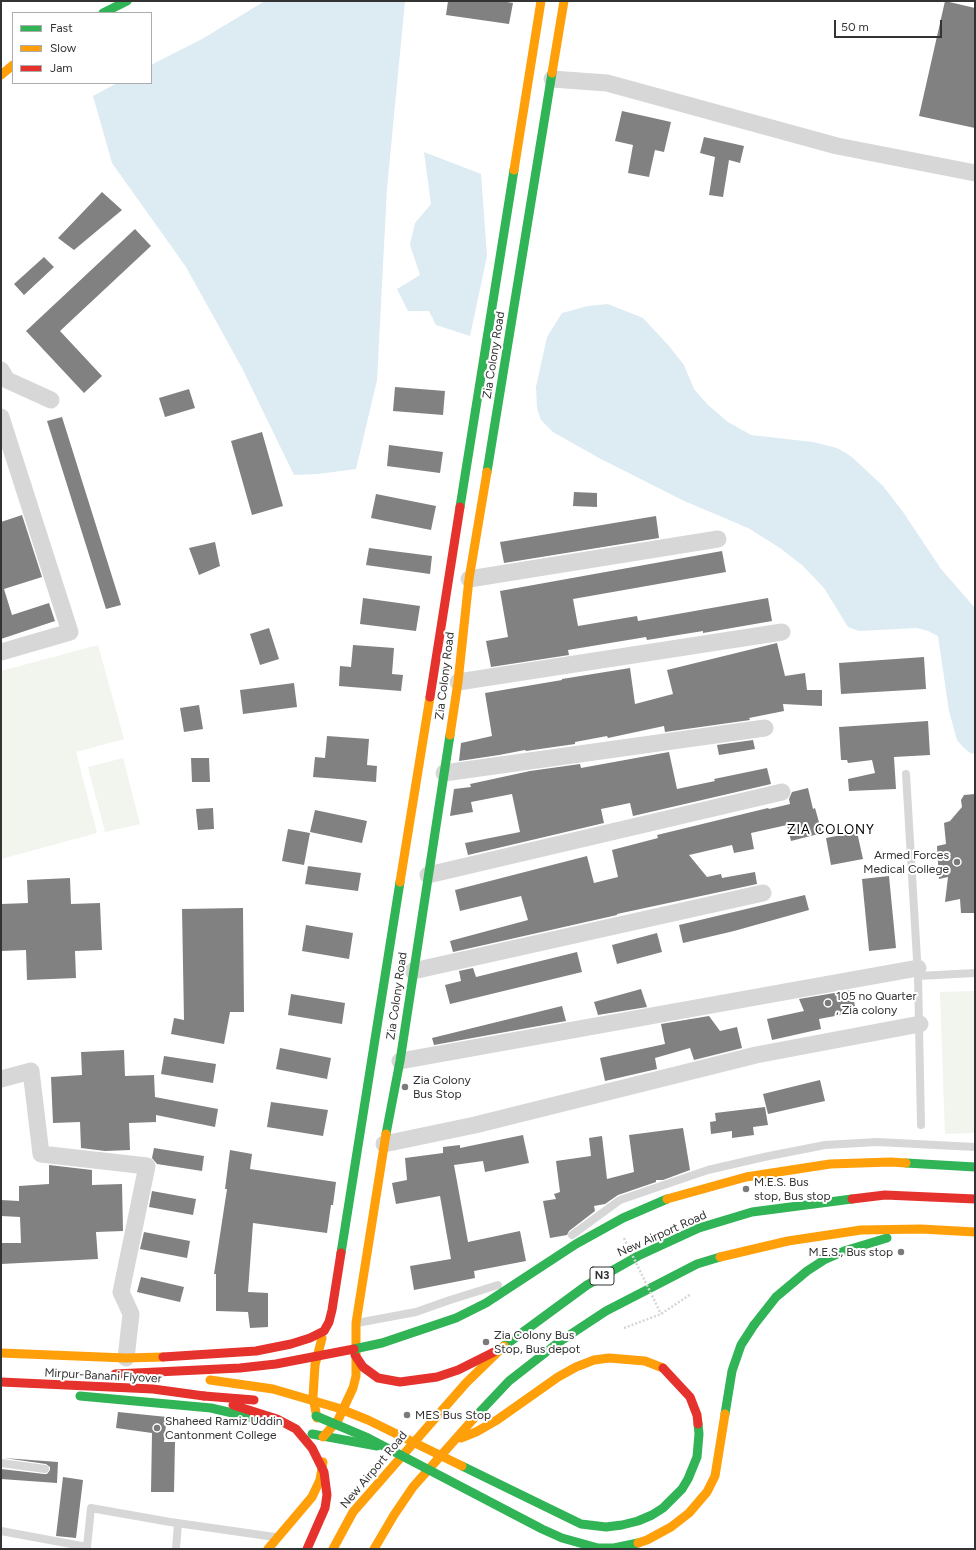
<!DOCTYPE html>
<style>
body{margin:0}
#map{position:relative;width:976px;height:1550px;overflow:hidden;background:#fff;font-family:Figtree,sans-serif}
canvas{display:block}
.frame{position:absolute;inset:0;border:2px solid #333;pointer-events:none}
.legend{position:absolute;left:12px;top:12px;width:140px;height:72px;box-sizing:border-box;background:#fff;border:1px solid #adadad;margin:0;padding:5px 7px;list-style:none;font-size:12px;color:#333}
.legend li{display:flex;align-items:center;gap:8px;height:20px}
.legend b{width:20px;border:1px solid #adadad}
.scale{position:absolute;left:834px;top:20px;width:108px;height:18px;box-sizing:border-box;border:2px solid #333;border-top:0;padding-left:5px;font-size:12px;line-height:14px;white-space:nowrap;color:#333;-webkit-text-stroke:3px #fff;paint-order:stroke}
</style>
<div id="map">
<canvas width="976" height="1550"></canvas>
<div class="frame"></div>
<ul class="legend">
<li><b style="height:5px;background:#30b455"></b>Fast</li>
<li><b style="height:5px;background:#ff9f0a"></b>Slow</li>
<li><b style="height:5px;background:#e5322d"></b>Jam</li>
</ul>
<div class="scale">50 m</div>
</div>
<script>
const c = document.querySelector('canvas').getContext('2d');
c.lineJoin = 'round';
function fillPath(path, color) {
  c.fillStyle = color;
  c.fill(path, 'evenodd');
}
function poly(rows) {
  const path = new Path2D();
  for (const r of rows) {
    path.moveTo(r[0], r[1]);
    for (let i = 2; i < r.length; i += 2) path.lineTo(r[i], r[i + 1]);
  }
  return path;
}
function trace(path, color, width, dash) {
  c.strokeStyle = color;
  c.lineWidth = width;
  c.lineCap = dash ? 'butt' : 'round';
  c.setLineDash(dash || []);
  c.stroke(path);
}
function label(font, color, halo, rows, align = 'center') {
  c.font = font + ' Figtree,sans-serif';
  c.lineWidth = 4;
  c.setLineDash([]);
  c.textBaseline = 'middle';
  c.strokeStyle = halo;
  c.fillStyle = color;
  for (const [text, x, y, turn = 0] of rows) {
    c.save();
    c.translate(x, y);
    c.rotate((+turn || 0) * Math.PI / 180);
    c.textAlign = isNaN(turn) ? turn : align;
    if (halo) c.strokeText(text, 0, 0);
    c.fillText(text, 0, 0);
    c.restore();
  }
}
fillPath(poly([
 [98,645,124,739,76,752,97,833,1,859,1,671],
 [123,758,140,824,105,832,88,767],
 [975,991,975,1133,945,1134,940,992]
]), '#f1f5ed');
fillPath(poly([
 [265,1,405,1,387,188,377,380,356,469,318,474,294,475,242,368,186,267,112,163,93,96,117,83,151,83,151,65,202,39],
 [424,152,481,174,487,256,470,336,436,325,429,311,408,311,397,289,420,275,410,245,415,223,431,204],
 [608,304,643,318,669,346,684,365,694,389,708,405,728,422,751,435,813,442,837,448,846,453,853,458,883,486,903,512,941,569,975,608,975,754,970,753,963,747,957,740,949,711,938,636,928,631,917,628,859,631,848,627,824,588,803,566,780,548,748,528,682,500,599,458,553,432,541,420,537,408,536,387,547,337,562,313,588,306]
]), '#ddebf3');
fillPath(poly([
 [448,1,501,1,513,3,509,24,446,15],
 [945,1,975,8,975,128,919,116],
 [622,111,671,122,664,152,655,150,649,177,628,173,633,145,615,141],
 [704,137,744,146,740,163,729,160,723,197,709,195,715,157,700,153],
 [102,192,122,210,74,250,58,238],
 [135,229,151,246,60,331,102,376,84,393,26,331],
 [44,257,54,267,24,295,14,284],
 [395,387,445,391,443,415,393,411],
 [189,389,195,408,165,417,159,398],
 [62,417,121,605,106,609,47,421],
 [262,432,283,506,252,515,231,441],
 [389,445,443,452,440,473,387,466],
 [574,492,597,493,597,507,573,506],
 [376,494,436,506,431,530,371,518],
 [22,515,42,577,4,589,12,615,49,603,55,621,1,639,1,522],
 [656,516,659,538,504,563,500,542],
 [215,542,220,566,199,575,189,548],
 [369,548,432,556,430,574,366,565],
 [722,551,726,572,573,599,578,626,637,616,638,621,768,598,772,621,703,633,703,631,647,640,646,637,568,650,569,655,491,667,486,641,508,637,500,591],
 [363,598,420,606,416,631,360,624],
 [269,628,279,659,260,665,250,634],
 [777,643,785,676,805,673,807,690,822,690,822,706,783,704,784,711,749,718,750,720,665,732,664,726,608,738,607,736,575,742,575,744,526,751,525,750,499,755,459,761,461,743,492,736,485,693,562,680,562,679,630,668,635,704,673,694,667,670],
 [353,645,394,648,392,674,403,675,401,691,339,686,340,666,351,667],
 [924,657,926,689,841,694,839,663],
 [294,683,297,707,243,714,240,690],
 [199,705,203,729,184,732,180,708],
 [928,721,930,755,894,757,896,789,849,791,848,779,875,773,872,760,848,763,847,760,841,760,839,727],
 [327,736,369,739,367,765,377,766,376,782,313,777,315,757,325,758],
 [753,740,755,749,719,755,717,745],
 [669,752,677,789,715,781,714,779,767,768,771,784,633,816,630,803,601,809,604,823,468,855,465,843,520,832,512,794,471,802,473,812,450,816,454,789,471,787,470,784,530,771,580,764,581,768],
 [191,758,209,758,210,782,192,782],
 [808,788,813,809,815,808,822,833,791,841,787,825,751,833,754,849,734,853,732,845,689,855,707,877,721,874,722,878,755,872,757,884,617,914,617,915,453,952,450,941,528,920,521,896,460,911,455,890,587,856,594,883,618,877,612,850,658,838,657,835,768,808,769,809,790,804,789,799,792,792],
 [975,794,975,913,961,913,960,899,945,902,948,877,939,879,937,846,946,844,944,823,950,821,962,807,961,800,964,795],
 [213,808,214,829,198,830,196,809],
 [315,810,367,821,362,843,310,832],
 [288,829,310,833,304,865,282,861],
 [857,832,863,859,831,865,826,838],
 [308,866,361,873,358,891,305,884],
 [889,876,896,948,869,951,862,879],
 [70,878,71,904,100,903,102,950,75,951,76,978,27,980,26,950,1,951,1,904,28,903,27,880],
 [805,895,809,910,734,931,683,943,679,925],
 [243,908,244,1012,230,1012,224,1044,171,1034,174,1018,184,1020,182,909],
 [306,925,353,933,349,959,302,951],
 [657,933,662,952,617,964,612,945],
 [577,952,582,972,450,1004,445,985,461,981,459,971,473,968,476,977],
 [641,989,647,1007,598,1015,594,1002],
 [852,990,856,1012,819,1019,821,1029,772,1040,767,1019,804,1011,799,999],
 [291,994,345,1003,342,1024,288,1015],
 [562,1006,566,1021,434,1045,432,1038],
 [709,1016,720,1031,737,1027,742,1048,694,1060,690,1048,655,1058,657,1069,605,1081,600,1058,665,1044,661,1024],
 [280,1048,331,1058,327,1079,276,1069],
 [124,1050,125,1076,154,1075,155,1097,218,1109,215,1127,156,1115,156,1122,129,1123,130,1150,105,1151,81,1148,80,1122,53,1123,51,1077,82,1075,81,1052],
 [164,1056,216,1064,213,1083,161,1074],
 [820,1080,825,1101,768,1114,763,1094],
 [271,1102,328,1110,323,1136,267,1127],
 [765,1107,768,1125,753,1127,754,1135,732,1138,732,1131,711,1134,710,1122,716,1121,715,1113],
 [683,1128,690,1170,663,1180,656,1180,656,1182,618,1195,605,1204,594,1206,595,1211,569,1231,567,1235,550,1238,543,1201,556,1199,554,1194,560,1192,556,1161,591,1156,589,1138,602,1136,607,1179,634,1172,629,1135],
 [523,1135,529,1163,485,1172,483,1161,454,1165,468,1242,520,1231,526,1261,474,1271,475,1278,414,1290,410,1266,451,1259,440,1196,396,1204,392,1183,407,1180,405,1158,443,1153,443,1147,460,1145,460,1148],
 [154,1148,204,1156,202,1171,157,1164,152,1158],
 [230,1150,252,1154,250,1169,336,1182,333,1205,331,1205,327,1233,253,1223,248,1292,268,1293,268,1327,250,1328,248,1312,216,1311,216,1274,214,1274,227,1189,225,1189],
 [49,1165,92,1170,92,1185,122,1184,123,1231,96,1232,98,1259,1,1264,1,1243,21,1243,20,1217,1,1216,1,1200,19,1201,19,1186,49,1184],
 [152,1191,196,1199,193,1215,149,1207],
 [144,1232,190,1241,187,1258,140,1249],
 [141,1277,184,1287,180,1302,137,1292],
 [118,1412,167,1417,164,1442,175,1442,174,1492,151,1492,152,1433,116,1428],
 [4,1458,58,1462,57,1483,1,1479,1,1469,44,1474,47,1474,50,1470,50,1467,46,1464],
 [63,1477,83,1480,76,1538,56,1536]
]), '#818181');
trace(poly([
 [624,1328,661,1314,691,1294]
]), '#d6d6d6', 2.5, [2, 2]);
trace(poly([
 [906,774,918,976,921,1125],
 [918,976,975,973],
 [572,1235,620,1200,708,1170,764,1157,825,1145,877,1142,975,1147],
 [357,1323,416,1312,450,1300,498,1285],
 [1,1463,45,1469],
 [1,1531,87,1547,91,1508,170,1522,275,1537],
 [176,1549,178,1523]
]), '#d7d7d7', 8);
trace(poly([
 [552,79,607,83,837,146,975,173],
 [1,370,7,380,51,400],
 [1,417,70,632,1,652],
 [469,579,718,539],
 [458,682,782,632],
 [444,773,765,728],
 [428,875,782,792],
 [413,971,763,893],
 [400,1061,918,968],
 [1,1079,31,1071,41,1154,147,1166,121,1292,131,1314,126,1358],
 [384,1144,475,1125,756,1055,920,1024]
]), '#d7d7d7', 17);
trace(poly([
 [103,13,127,1],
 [487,472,552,73],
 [460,507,514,170],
 [386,1134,400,1061,450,735],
 [341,1253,400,882],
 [754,1325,776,1297,807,1271,824,1260,844,1251,887,1238],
 [504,1346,587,1285,638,1256,699,1228,752,1212,852,1199],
 [80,1396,211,1408,254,1418],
 [476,1416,509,1381,559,1342,606,1311,697,1264,720,1257],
 [312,1434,377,1446]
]), '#30b455', 9);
trace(poly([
 [552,73,564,1],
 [1,75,13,65],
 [514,170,541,1],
 [450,735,458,682,469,579,487,472],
 [400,882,430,697],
 [720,1257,788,1241,861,1230,921,1229,975,1232],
 [1,1353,126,1358,163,1357],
 [317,1418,313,1397,315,1365,322,1338],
 [323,1437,338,1420,353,1388,356,1376,356,1323,386,1134],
 [461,1438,476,1432,497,1420,558,1377,576,1367,594,1360,609,1358,645,1361,663,1368],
 [268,1549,312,1497,320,1480,323,1462],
 [333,1549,353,1512,466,1383,504,1346],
 [374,1549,394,1515,413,1487,476,1416]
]), '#ff9f0a', 9);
trace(poly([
 [430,697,460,507],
 [852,1199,885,1195,975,1199],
 [355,1355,363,1367,378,1378,400,1382,437,1377,458,1370,494,1352],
 [163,1357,256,1351,291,1344,310,1338,324,1331,329,1322,332,1310,341,1253],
 [1,1382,153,1389,204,1396]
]), '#e5322d', 9);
trace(poly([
 [624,1238,661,1314]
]), '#d6d6d6', 2.5, [2, 2]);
trace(poly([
 [906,1163,975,1167],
 [354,1349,382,1343,456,1318,486,1303,576,1244,623,1218,667,1199],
 [725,1414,732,1371,741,1345,754,1325],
 [316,1416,368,1438,542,1529,562,1538,598,1548,614,1548,638,1543],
 [462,1466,581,1524,606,1527,622,1525,638,1521,652,1515,663,1508,682,1489,688,1479,697,1457,699,1434,698,1424]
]), '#30b455', 9);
trace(poly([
 [667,1199,746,1177,830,1164,891,1162,906,1163],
 [210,1380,273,1389,338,1408,368,1420,462,1466],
 [638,1543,647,1540,671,1527,689,1513,707,1492,715,1476,725,1414]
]), '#ff9f0a', 9);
trace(poly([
 [663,1368,690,1397,697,1415,698,1424],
 [115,1374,240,1368,276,1364,354,1349],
 [204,1396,254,1400],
 [233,1405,277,1419,296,1429,312,1448,324,1472,327,1495,325,1508,307,1549]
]), '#e5322d', 9);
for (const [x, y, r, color] of [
 [957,862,4,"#7a7a7a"],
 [828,1003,4,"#7a7a7a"],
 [405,1087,4,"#7a7a7a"],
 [746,1189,4,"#7a7a7a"],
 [901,1252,4,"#7a7a7a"],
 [486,1342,4,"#7a7a7a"],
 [407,1415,4,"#7a7a7a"],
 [157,1428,4,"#7a7a7a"]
]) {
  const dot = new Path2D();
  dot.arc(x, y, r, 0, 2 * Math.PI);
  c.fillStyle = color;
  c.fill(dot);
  trace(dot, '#fff', 1.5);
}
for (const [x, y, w] of [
 [602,1276,24]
]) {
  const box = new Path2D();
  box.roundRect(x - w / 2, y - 9, w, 18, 3);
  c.fillStyle = '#fff';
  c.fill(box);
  trace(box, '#333', 1);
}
label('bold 11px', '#333', null, [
 ["N3",602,1276]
]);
label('12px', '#333', '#fff', [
 ["Zia Colony Road",494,355,-81],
 ["Zia Colony Road",445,676,-83],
 ["Zia Colony Road",397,996,-82],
 ["New Airport Road",662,1234,-24],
 ["Mirpur-Banani Flyover",103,1376,3],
 ["New Airport Road",374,1470,-50]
]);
label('12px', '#333', '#fff', [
 ["Armed Forces",949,855,"right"],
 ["Medical College",949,869,"right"],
 ["105 no Quarter",836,996],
 [", Zia colony",836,1010],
 ["Zia Colony",413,1080],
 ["Bus Stop",413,1094],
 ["M.E.S. Bus",754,1182],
 ["stop, Bus stop",754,1196],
 ["M.E.S., Bus stop",893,1252,"right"],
 ["Zia Colony Bus",494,1335],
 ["Stop, Bus depot",494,1349],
 ["MES Bus Stop",415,1415],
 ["Shaheed Ramiz Uddin",165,1421],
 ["Cantonment College",165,1435]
], 'left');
c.letterSpacing = '1px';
label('13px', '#000', '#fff', [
 ["ZIA COLONY",831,830]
]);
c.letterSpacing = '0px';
</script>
